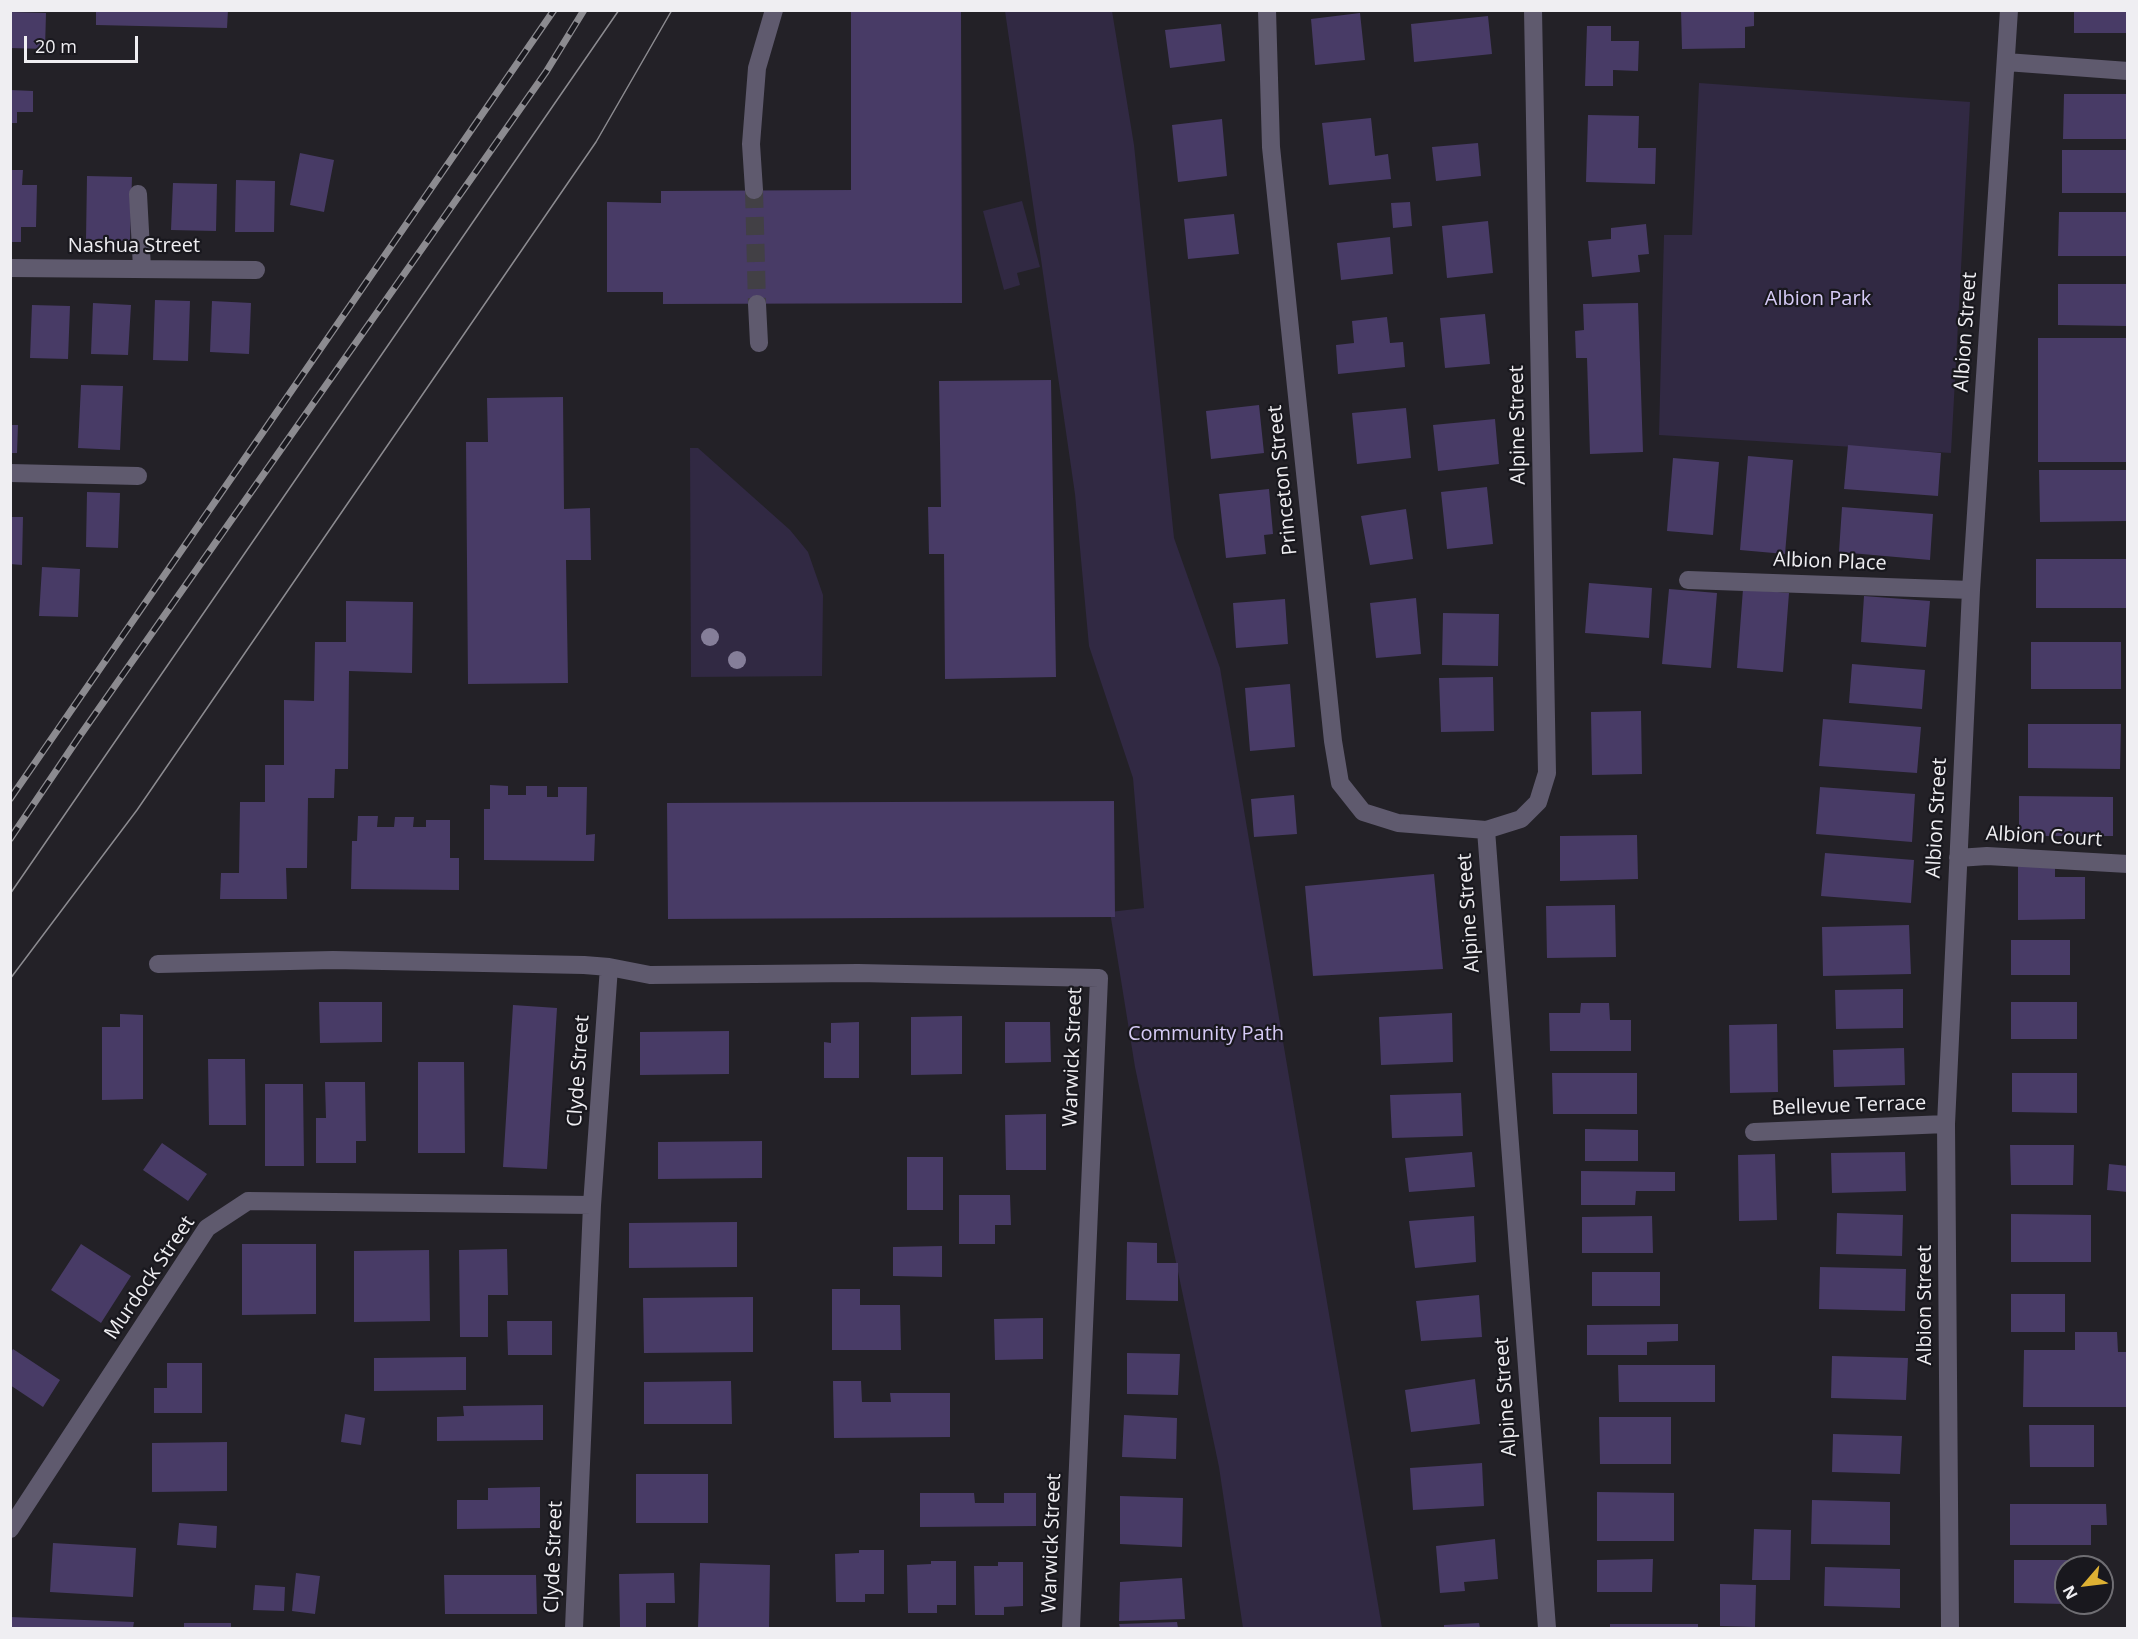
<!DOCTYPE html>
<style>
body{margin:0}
#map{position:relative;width:2138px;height:1639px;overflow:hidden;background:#232127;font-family:"Open Sans",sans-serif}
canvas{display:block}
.frame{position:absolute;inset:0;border:12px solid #efeef2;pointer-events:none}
.north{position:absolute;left:2054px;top:1555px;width:60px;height:60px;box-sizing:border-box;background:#19181e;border:2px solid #6f6e73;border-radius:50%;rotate:242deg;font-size:16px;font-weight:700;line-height:24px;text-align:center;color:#efeef2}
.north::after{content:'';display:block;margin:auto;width:21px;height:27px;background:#deb133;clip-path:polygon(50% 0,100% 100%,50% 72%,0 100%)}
.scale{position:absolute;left:24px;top:36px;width:114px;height:27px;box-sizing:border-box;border:3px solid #efeef2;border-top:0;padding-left:8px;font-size:18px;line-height:21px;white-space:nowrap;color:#efeef2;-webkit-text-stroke:4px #19181e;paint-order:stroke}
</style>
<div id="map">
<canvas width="2138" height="1639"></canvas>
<div class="frame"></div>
<div class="north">N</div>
<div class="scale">20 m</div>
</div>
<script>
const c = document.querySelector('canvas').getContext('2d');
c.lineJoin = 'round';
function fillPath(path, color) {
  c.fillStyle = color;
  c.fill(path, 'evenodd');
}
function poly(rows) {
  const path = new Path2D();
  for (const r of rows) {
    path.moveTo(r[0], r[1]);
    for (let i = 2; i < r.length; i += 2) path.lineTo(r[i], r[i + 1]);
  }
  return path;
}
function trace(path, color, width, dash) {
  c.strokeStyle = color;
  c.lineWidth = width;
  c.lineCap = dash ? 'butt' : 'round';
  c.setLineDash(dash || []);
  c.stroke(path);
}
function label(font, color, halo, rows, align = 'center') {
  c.font = font + ' "Open Sans",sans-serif';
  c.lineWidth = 4.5;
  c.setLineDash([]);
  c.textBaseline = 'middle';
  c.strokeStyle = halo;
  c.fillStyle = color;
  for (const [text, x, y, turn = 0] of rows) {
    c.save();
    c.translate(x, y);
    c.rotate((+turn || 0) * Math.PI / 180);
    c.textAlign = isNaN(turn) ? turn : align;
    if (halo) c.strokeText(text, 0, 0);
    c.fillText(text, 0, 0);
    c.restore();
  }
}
fillPath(poly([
 [1005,11,1112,11,1134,145,1174,538,1220,668,1382,1628,1243,1628,1219,1467,1135,1067,1110,912,1144,908,1133,778,1089,646,1075,494],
 [1699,83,1970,102,1951,453,1659,435,1664,235,1692,235],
 [1022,201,1040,267,1017,273,1020,285,1004,290,983,211],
 [690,448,698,448,790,530,808,552,823,595,822,676,691,677]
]), '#312943');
fillPath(poly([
 [96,10,228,10,227,28,96,25],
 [851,10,961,10,962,303,663,304,663,292,607,292,607,202,661,203,661,191,851,190],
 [1681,10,1754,10,1754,26,1745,27,1745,48,1682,49],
 [2074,10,2128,10,2128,33,2074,33],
 [10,12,46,13,45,49,10,48],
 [1360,13,1365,60,1315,65,1311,19],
 [1488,16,1492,54,1414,62,1411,24],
 [1221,24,1225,61,1170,68,1165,30],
 [1587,26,1611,26,1611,41,1639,41,1638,71,1613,70,1613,86,1585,86],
 [10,90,33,91,33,112,17,112,17,123,10,123],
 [2064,94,2128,94,2128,139,2063,139],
 [1588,115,1639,116,1638,148,1656,148,1655,184,1586,182],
 [1371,118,1375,156,1388,154,1391,179,1329,185,1322,123],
 [1222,119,1227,176,1178,182,1172,125],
 [1478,143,1481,176,1436,181,1432,147],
 [2062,150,2128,150,2128,193,2062,193],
 [300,153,334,160,324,212,290,205],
 [10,170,23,170,22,185,37,185,36,227,21,227,21,242,10,242],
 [87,176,132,177,130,241,86,240],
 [236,180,275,181,274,232,235,232],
 [173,183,217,184,216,231,171,230],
 [1410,202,1412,226,1393,228,1391,203],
 [2059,212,2128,212,2128,256,2058,256],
 [1234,214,1239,254,1188,259,1184,219],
 [1488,221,1493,273,1447,278,1442,226],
 [1646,224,1649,254,1638,255,1640,272,1592,277,1588,241,1611,239,1611,228],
 [1390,237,1393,274,1341,280,1337,243],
 [2058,284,2128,284,2128,326,2058,325],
 [155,300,190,301,188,361,153,360],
 [212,301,251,303,249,354,210,352],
 [93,303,131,305,128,355,91,354],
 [1638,303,1643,452,1590,454,1587,358,1576,358,1575,331,1584,330,1583,304],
 [32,305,70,306,68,359,30,358],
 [1485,314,1490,364,1445,368,1440,318],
 [1387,317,1390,343,1403,342,1405,367,1338,374,1336,345,1354,343,1352,321],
 [2038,338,2128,338,2128,462,2038,462],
 [1051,380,1056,677,945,679,944,554,929,554,928,507,941,507,939,381],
 [81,385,123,386,120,450,78,448],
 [563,397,564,509,590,508,591,560,566,560,568,683,468,684,466,442,488,442,487,398],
 [1259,405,1264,453,1211,459,1206,411],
 [1406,408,1411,458,1357,464,1352,413],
 [1495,419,1499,464,1438,471,1433,425],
 [10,425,18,425,17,453,10,453],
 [1848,445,1941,453,1938,496,1844,489],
 [1748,456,1793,460,1785,554,1740,550],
 [1673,458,1719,462,1713,535,1667,531],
 [2039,470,2128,470,2128,521,2040,522],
 [1487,487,1493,544,1447,549,1441,492],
 [1269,489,1273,534,1264,535,1266,554,1226,558,1219,494],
 [87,492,120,493,118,548,86,547],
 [1842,507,1933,514,1930,560,1839,552],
 [1406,509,1413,559,1370,565,1361,516],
 [10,517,23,517,22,565,10,564],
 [2036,559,2128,559,2128,608,2036,608],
 [42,567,80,569,78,617,39,616],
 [1589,583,1652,588,1649,638,1585,633],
 [1669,589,1717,593,1711,668,1662,664],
 [1743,589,1789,593,1783,672,1737,668],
 [1864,596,1930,601,1926,647,1861,642],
 [1416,598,1421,654,1376,658,1370,603],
 [1285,599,1288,644,1236,648,1233,603],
 [346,601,413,602,412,673,349,671,348,769,335,769,334,798,308,798,307,868,286,868,287,899,220,899,221,873,239,873,240,802,265,802,265,765,284,765,284,700,314,701,315,642,346,642],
 [1443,613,1499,614,1498,666,1442,665],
 [2031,642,2121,642,2121,689,2031,689],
 [1852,664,1925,670,1922,709,1849,703],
 [1493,677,1494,731,1441,732,1439,678],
 [1290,684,1295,747,1250,751,1245,688],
 [1641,711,1642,774,1592,775,1591,712],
 [1823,719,1921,727,1917,773,1819,766],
 [2028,724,2121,724,2120,769,2028,768],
 [490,785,508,786,508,795,526,795,526,786,547,786,547,797,558,797,558,787,587,787,586,835,595,834,594,861,484,860,484,809,490,809],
 [1820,787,1915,794,1912,842,1816,834],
 [1294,795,1297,834,1254,837,1251,799],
 [2019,796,2113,797,2113,836,2019,836],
 [1114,801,1115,917,668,919,667,803],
 [358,816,378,816,377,827,394,827,395,817,414,817,413,827,426,827,426,820,450,820,450,858,459,858,459,890,351,889,352,841,357,841],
 [1637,835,1638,879,1560,881,1560,836],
 [1825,853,1914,860,1911,903,1821,896],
 [2018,865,2055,865,2055,877,2085,877,2085,919,2018,920],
 [1434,874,1443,969,1313,976,1305,886],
 [1615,905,1616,957,1547,958,1546,906],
 [1909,925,1911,974,1823,976,1822,927],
 [2011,940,2070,940,2070,975,2011,975],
 [1903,989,1903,1028,1836,1029,1835,990],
 [319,1002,382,1002,382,1042,320,1043],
 [2011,1002,2077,1002,2077,1039,2011,1039],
 [1581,1003,1609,1003,1610,1020,1631,1020,1631,1051,1550,1051,1549,1013,1580,1013],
 [513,1005,557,1008,547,1169,503,1167],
 [1452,1013,1453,1062,1381,1065,1379,1017],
 [120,1014,143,1015,143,1099,102,1100,102,1027,120,1027],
 [962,1016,962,1074,911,1075,911,1017],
 [859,1022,859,1078,824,1078,824,1042,831,1043,831,1023],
 [1005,1022,1050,1022,1051,1062,1005,1063],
 [1777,1024,1778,1092,1730,1093,1729,1025],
 [729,1031,729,1074,640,1075,640,1032],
 [1904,1048,1905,1085,1834,1087,1833,1050],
 [208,1059,245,1059,246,1125,209,1125],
 [418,1062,464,1062,465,1153,418,1153],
 [1552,1073,1637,1073,1637,1114,1553,1114],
 [2012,1073,2077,1073,2077,1113,2012,1112],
 [325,1082,365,1082,366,1141,356,1141,356,1163,316,1163,316,1118,326,1118],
 [265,1084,303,1084,304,1166,265,1166],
 [1461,1093,1463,1136,1392,1138,1390,1095],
 [1046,1114,1046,1170,1006,1170,1005,1115],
 [1585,1129,1638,1130,1638,1161,1585,1161],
 [762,1141,762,1178,658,1179,658,1142],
 [162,1143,207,1174,188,1201,143,1170],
 [2010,1145,2074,1145,2073,1185,2011,1185],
 [1472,1152,1475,1187,1409,1192,1405,1158],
 [1905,1152,1906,1191,1832,1193,1831,1153],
 [1775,1154,1777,1220,1739,1221,1738,1155],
 [907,1157,943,1157,943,1210,907,1210],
 [2109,1164,2128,1166,2128,1192,2107,1190],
 [1581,1171,1675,1172,1675,1191,1636,1191,1635,1205,1581,1205],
 [959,1195,1010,1195,1011,1225,995,1225,995,1244,959,1244],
 [1837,1213,1903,1215,1902,1256,1836,1254],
 [2011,1214,2091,1215,2091,1262,2011,1262],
 [1474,1216,1476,1262,1415,1268,1409,1221],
 [1652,1216,1653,1253,1582,1253,1582,1217],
 [737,1222,737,1267,629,1268,629,1223],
 [1127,1242,1157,1243,1157,1263,1178,1263,1178,1301,1126,1300],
 [81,1244,131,1276,101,1323,51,1290],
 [242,1244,316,1244,316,1314,242,1315],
 [942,1246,942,1277,893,1276,893,1247],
 [507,1249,508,1295,488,1295,488,1337,460,1337,459,1250],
 [429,1250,430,1321,354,1322,354,1251],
 [1820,1267,1906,1269,1905,1311,1819,1309],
 [1592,1272,1660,1272,1660,1306,1592,1306],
 [832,1289,860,1289,860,1305,900,1305,901,1350,832,1350],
 [2011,1294,2065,1294,2065,1332,2011,1332],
 [1479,1295,1482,1337,1421,1341,1416,1301],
 [753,1297,753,1352,644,1353,643,1298],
 [1043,1318,1043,1359,995,1360,994,1319],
 [507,1321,552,1321,552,1355,508,1355],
 [1678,1324,1678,1341,1647,1342,1647,1355,1587,1355,1587,1325],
 [2075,1332,2117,1332,2118,1352,2128,1352,2128,1407,2023,1407,2024,1350,2075,1350],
 [13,1349,60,1380,43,1407,10,1385,10,1354],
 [1127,1353,1180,1354,1178,1395,1127,1394],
 [1832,1356,1908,1358,1906,1400,1831,1398],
 [466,1357,466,1390,374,1391,374,1358],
 [167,1363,202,1363,202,1413,154,1413,154,1388,167,1388],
 [1618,1365,1715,1365,1715,1402,1619,1402],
 [1475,1379,1480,1424,1411,1432,1405,1390],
 [731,1381,732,1424,644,1424,644,1382],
 [833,1381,861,1381,862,1402,891,1402,890,1393,950,1393,950,1437,834,1438],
 [543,1405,543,1440,437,1441,437,1417,464,1416,463,1406],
 [345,1414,365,1418,361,1445,341,1442],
 [1124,1415,1177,1418,1176,1459,1122,1457],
 [1599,1417,1671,1417,1671,1464,1600,1464],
 [2029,1425,2094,1425,2094,1467,2030,1467],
 [1833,1434,1902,1436,1900,1474,1832,1472],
 [227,1442,227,1491,152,1492,152,1443],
 [1482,1463,1484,1506,1413,1510,1410,1468],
 [636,1474,708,1474,708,1523,636,1523],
 [540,1487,540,1528,457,1529,457,1500,488,1500,488,1488],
 [1597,1492,1674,1493,1674,1541,1597,1541],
 [920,1493,974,1493,975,1503,1004,1503,1004,1493,1036,1493,1036,1526,920,1527],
 [1120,1496,1183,1498,1182,1547,1120,1544],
 [1812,1500,1890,1502,1890,1545,1811,1544],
 [2010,1504,2106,1504,2107,1525,2091,1525,2091,1545,2010,1545],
 [179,1523,217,1526,216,1548,177,1545],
 [1754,1529,1791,1530,1790,1580,1752,1580],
 [1495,1539,1498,1579,1464,1582,1465,1591,1440,1593,1436,1546],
 [53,1543,136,1548,133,1597,50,1592],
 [859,1550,884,1550,884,1594,865,1594,865,1602,836,1602,835,1554,859,1553],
 [1653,1559,1652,1592,1597,1592,1597,1560],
 [2014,1560,2099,1560,2099,1567,2066,1567,2066,1604,2014,1603],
 [931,1561,956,1561,956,1605,937,1605,937,1613,908,1613,907,1565,931,1564],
 [998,1562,1023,1562,1023,1606,1004,1607,1004,1615,975,1615,974,1566,998,1566],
 [700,1563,770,1565,769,1628,698,1628],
 [1825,1567,1900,1569,1900,1608,1824,1606],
 [296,1573,320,1576,315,1614,292,1611],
 [674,1573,675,1603,646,1603,646,1627,620,1627,619,1574],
 [444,1575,536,1575,537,1614,445,1614],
 [1182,1578,1185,1619,1119,1621,1120,1582],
 [1720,1584,1756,1585,1755,1627,1720,1626],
 [255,1585,285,1587,284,1611,253,1610],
 [10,1617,134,1622,133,1628,10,1628],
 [1177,1622,1178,1628,1120,1628,1119,1624],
 [184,1623,231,1623,231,1628,184,1628],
 [1479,1623,1480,1628,1444,1628,1444,1625],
 [1610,1624,1698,1624,1698,1628,1610,1628]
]), '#483b66');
trace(poly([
 [754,190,757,304]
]), '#424045', 18, [18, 9]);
trace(poly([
 [1267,10,1271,147,1333,741,1340,783,1363,812,1398,823,1486,830,1521,819,1538,802,1547,773,1533,10],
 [2006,62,2128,71],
 [754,190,751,144,757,68,774,10],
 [138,194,142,268],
 [10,268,256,270],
 [757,304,759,343],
 [10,473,138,476],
 [1688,580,1971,590],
 [1486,830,1547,1628],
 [1958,858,1987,856,2128,864],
 [158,964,333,960,584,965,609,967,650,975,858,973,1099,978,1071,1628],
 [1754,1132,1946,1124],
 [10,1529,207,1228,248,1201,592,1205],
 [574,1628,592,1205,609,967],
 [1950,1628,1946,1124,1971,590,2009,10]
]), '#5f5a6e', 18);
trace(poly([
 [10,894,619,10],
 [10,979,137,810,596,142,672,10]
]), '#8c8b90', 1.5);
const rail = poly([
 [10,799,554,10],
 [10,839,79,737,546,72,584,10]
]);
trace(rail, '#8c8b90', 7);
trace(rail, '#19181e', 4.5, [14]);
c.fillStyle = '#857e99';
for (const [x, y] of [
 [710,637],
 [737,660]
]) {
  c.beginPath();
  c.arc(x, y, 9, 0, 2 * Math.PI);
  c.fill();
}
label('20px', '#efeef2', '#19181e', [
 ["Nashua Street",134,246],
 ["Albion Street",1966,332,-86],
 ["Alpine Street",1518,425,-91],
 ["Princeton Street",1283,480,-96],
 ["Albion Place",1830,562,2],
 ["Albion Street",1937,818,-87],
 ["Albion Court",2044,837,3],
 ["Alpine Street",1469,913,-94],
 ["Warwick Street",1073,1057,-88],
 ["Clyde Street",579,1071,-86],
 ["Bellevue Terrace",1849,1106,-2],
 ["Murdock Street",150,1278,-56],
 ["Albion Street",1925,1305,-90],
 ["Alpine Street",1506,1397,-94],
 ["Warwick Street",1052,1543,-88],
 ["Clyde Street",554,1557,-88]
]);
label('20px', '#d6caf6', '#19181e', [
 ["Albion Park",1818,299],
 ["Community Path",1206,1034]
]);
</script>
